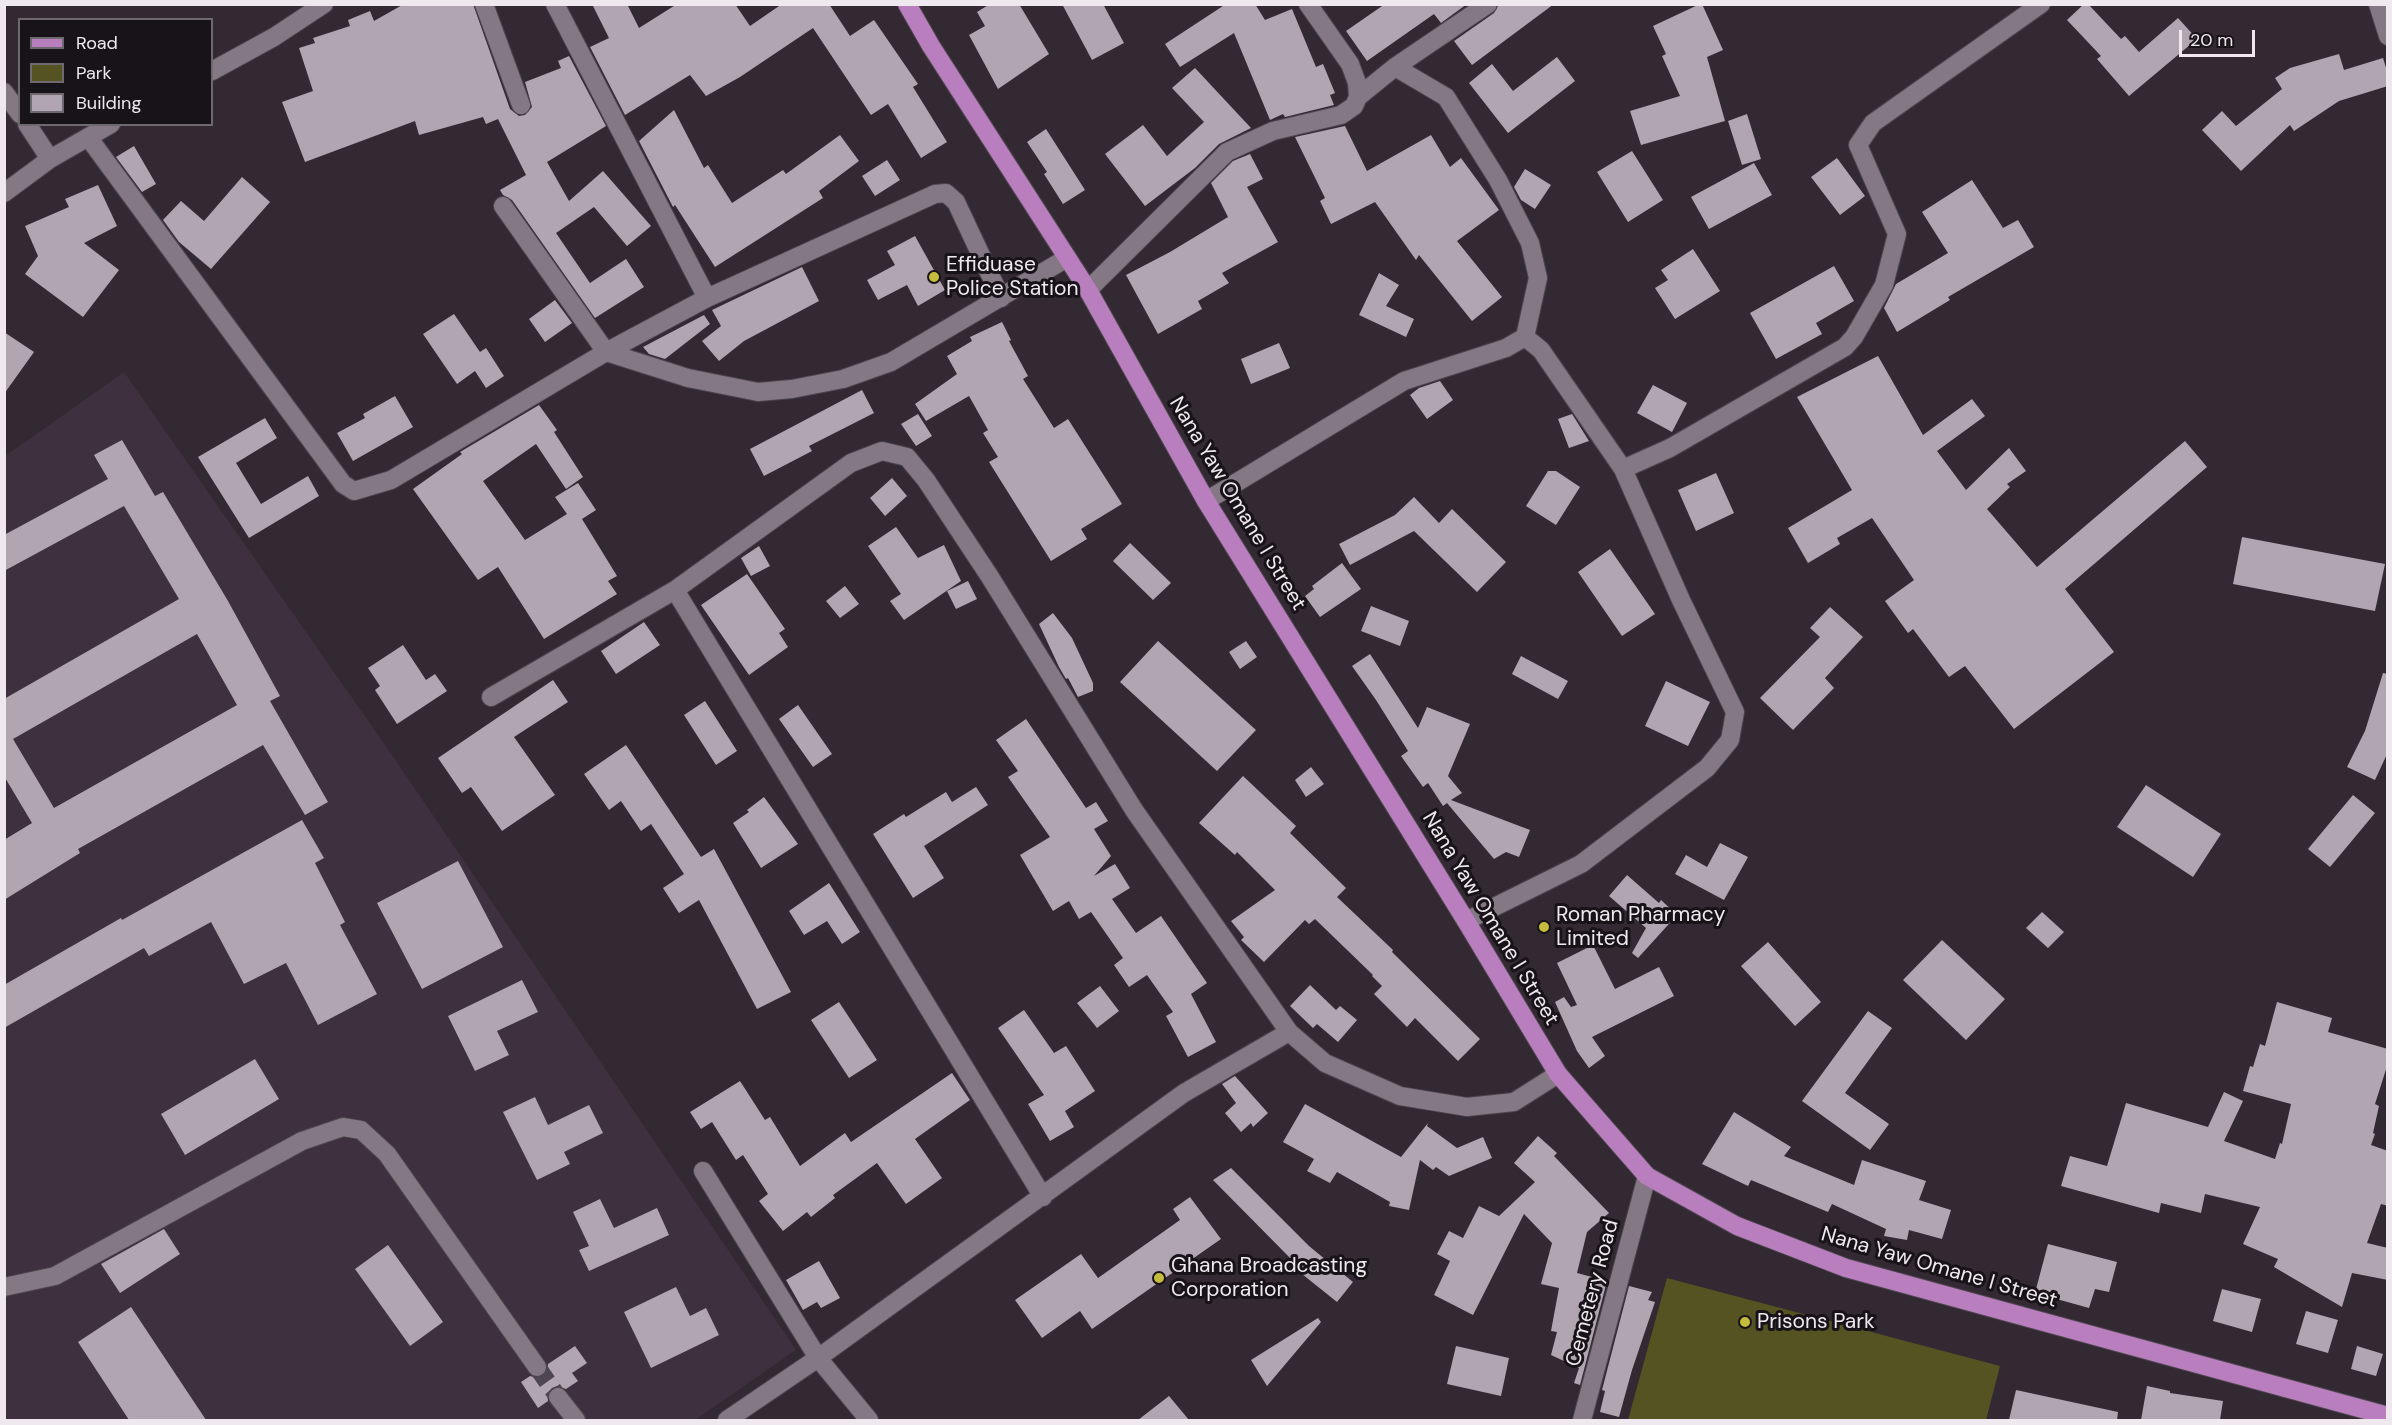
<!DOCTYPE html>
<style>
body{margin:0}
#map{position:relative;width:2392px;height:1425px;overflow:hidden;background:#332933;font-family:"DM Sans",sans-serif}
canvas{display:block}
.frame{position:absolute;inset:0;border:6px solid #efe9ef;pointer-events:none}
.legend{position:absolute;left:18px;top:18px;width:195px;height:108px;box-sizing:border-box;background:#181318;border:2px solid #6e696e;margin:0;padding:8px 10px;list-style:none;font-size:18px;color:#efe9ef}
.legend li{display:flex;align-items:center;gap:12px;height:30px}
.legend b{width:30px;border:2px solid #6e696e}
.scale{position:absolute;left:2179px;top:30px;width:76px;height:27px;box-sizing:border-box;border:3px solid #efe9ef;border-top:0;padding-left:8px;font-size:18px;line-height:21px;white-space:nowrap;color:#efe9ef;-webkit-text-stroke:4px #181318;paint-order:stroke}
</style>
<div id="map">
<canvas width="2392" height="1425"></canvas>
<div class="frame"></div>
<ul class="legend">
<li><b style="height:8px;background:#b97ebd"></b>Road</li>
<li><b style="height:16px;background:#565322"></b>Park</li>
<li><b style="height:16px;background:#b1a5b1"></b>Building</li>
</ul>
<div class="scale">20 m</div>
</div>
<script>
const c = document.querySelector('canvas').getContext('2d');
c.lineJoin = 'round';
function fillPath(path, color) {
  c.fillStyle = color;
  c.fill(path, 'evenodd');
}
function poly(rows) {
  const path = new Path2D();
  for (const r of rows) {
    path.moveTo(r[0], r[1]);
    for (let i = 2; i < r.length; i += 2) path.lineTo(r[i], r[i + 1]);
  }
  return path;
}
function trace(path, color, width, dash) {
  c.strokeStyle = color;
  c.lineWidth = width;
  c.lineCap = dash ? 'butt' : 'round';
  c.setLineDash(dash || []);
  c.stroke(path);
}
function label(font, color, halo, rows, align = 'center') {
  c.font = font + ' "DM Sans",sans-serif';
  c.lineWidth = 6;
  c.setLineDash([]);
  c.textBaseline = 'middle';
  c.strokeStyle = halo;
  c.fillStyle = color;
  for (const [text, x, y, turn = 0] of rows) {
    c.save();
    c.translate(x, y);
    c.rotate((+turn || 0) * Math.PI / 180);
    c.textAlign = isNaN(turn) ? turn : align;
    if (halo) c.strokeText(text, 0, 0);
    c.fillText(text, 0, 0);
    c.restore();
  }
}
fillPath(poly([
 [124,372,392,755,796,1350,695,1420,5,1420,4,457]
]), '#3f303f');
fillPath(poly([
 [1667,1278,2000,1366,1986,1420,1628,1420]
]), '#565322');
fillPath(poly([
 [404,4,473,4,510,109,519,116,525,115,532,107,525,82,561,68,558,61,569,56,606,126,547,162,569,201,603,171,651,226,627,246,594,207,556,233,590,283,626,259,644,287,595,318,512,200,503,195,500,190,526,175,498,119,486,124,483,117,419,135,415,121,305,162,282,102,313,91,299,48,315,43,313,38,350,26,348,20,370,11,374,21],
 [592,4,627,4,639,28,677,4,735,4,750,26,782,4,829,4,850,36,874,20,918,84,913,87,947,142,921,158,888,104,871,115,813,28,740,77,706,96,690,75,625,115,590,47,609,38],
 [990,4,1019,4,1049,54,998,89,969,35,985,26,977,12],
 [1062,4,1103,4,1124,43,1092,60],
 [1226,4,1255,4,1265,20,1292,9,1316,67,1323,64,1335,93,1330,95,1334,105,1285,117,1283,114,1270,120,1234,33,1180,67,1165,44],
 [1385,4,1467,4,1441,23,1434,14,1367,61,1346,31],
 [1499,4,1554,4,1472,65,1454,41,1494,13],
 [1700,4,1702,4,1723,50,1707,57,1725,121,1641,145,1630,111,1680,96,1662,56,1666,54,1653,26],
 [2084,4,2088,4,2121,39,2125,36,2139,52,2178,18,2197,39,2129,96,2097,59,2101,56,2067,20],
 [2339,54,2344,70,2383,58,2388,74,2388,86,2339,101,2294,131,2290,125,2241,171,2202,130,2222,111,2236,126,2282,89,2275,78,2290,68],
 [1557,57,1575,81,1508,133,1469,83,1492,64,1513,91],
 [1195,68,1251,128,1219,144,1195,168,1145,206,1105,154,1143,125,1167,156,1204,122,1172,88],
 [674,110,704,168,708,165,732,203,783,170,786,174,840,135,859,161,819,191,823,198,715,267,675,205,673,207,639,141],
 [1747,114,1761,159,1742,165,1728,121],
 [1345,126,1367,171,1431,135,1450,167,1461,158,1499,210,1457,241,1502,297,1472,321,1419,255,1416,260,1375,202,1331,224,1320,201,1325,198,1295,137],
 [1046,129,1085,190,1063,204,1044,174,1047,172,1027,142],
 [134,146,156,184,142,192,116,157],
 [1632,151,1663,200,1628,222,1597,172],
 [1250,154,1263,179,1247,187,1278,242,1222,273,1229,283,1198,301,1202,309,1158,334,1126,275,1170,252,1228,217,1211,183,1233,161],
 [1837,158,1865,196,1840,215,1811,177],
 [887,160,900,180,875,196,862,176],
 [1754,163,1772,195,1709,229,1691,197],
 [1525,169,1551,185,1535,209,1521,200,1514,187],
 [242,177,270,202,211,269,179,242,163,220,181,201,204,221],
 [1972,180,2003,228,2018,220,2034,247,1948,297,1950,300,1897,332,1884,308,1896,284,1948,253,1922,212],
 [98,185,117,226,84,243,119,270,83,317,25,274,38,256,25,226,69,207,65,199],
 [915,236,945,290,918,306,907,285,878,300,867,280,895,265,887,251],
 [1693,249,1720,291,1675,319,1655,288,1668,280,1661,270],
 [1834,266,1854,301,1816,323,1822,334,1776,359,1750,313],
 [802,267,819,301,744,341,719,361,702,341,721,326,712,310],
 [1379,273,1399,285,1386,306,1414,319,1406,337,1359,315],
 [555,300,572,323,545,342,529,319],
 [454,314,480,352,486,348,504,376,486,388,475,371,457,384,423,334],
 [704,315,710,324,665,359,649,354,643,347],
 [1002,322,1011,340,1009,341,1028,376,1023,379,1054,428,1068,419,1122,504,1081,529,1087,539,1051,561,989,462,998,457,983,433,988,430,969,396,926,421,915,404,957,374,947,356,972,341,970,337],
 [4,332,34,352,4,394],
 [1279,343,1290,368,1251,384,1241,359],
 [1878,356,1923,435,1972,399,1985,416,1937,451,1966,490,2009,448,2026,471,2007,484,2010,487,1987,509,2037,567,2185,441,2207,467,2065,589,2114,652,2014,729,1965,666,1949,677,1913,629,1908,633,1885,601,1914,580,1872,518,1837,538,1840,544,1808,563,1788,528,1852,490,1797,397],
 [1440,381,1453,400,1427,419,1410,395,1419,388],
 [1653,385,1687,403,1672,432,1637,413],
 [862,390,874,413,809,446,812,451,764,476,750,449],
 [395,396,413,427,353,461,337,433,365,418,363,414],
 [539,405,557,430,554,432,583,477,566,489,536,444,483,481,525,540,567,514,555,497,578,483,596,510,582,519,617,576,608,581,617,594,544,639,498,567,478,580,413,489,462,454,460,452],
 [918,414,932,436,916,446,901,424],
 [1572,414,1589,441,1569,448,1558,419],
 [265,418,277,438,236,463,261,504,308,476,319,496,249,538,198,457],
 [122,440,155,496,163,492,228,601,280,696,270,701,328,802,305,815,263,745,78,849,80,853,4,900,4,840,32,823,4,776,4,699,179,599,124,506,4,571,4,535,108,479,94,455],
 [197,634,237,705,54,808,13,739],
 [1548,471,1556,471,1580,487,1556,525,1526,506],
 [1716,473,1734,513,1696,531,1678,490],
 [892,478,907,496,885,516,870,498],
 [1414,497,1439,523,1452,509,1506,562,1477,592,1414,531,1350,565,1339,544,1395,515],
 [896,527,918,558,944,545,961,581,904,620,890,601,901,594,868,546],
 [2242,537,2385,564,2375,611,2233,584],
 [1130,543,1171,583,1153,600,1113,561],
 [759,546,770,566,751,576,741,558],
 [1610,549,1655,614,1622,636,1578,572],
 [1342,563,1361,589,1320,617,1305,596,1314,589,1312,586],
 [747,574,785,629,779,633,788,647,749,675,701,605],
 [968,581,977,599,956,609,947,591],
 [845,586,859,604,840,618,826,601],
 [1371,606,1409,621,1400,646,1361,631],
 [1830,607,1863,637,1825,678,1834,688,1793,730,1760,698,1820,637,1810,628],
 [1053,613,1072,638,1093,683,1093,691,1078,697,1068,678,1066,679,1059,667,1039,624],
 [644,622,660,645,616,674,601,651],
 [1158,641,1256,730,1217,771,1120,682],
 [1246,641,1257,657,1240,669,1229,652],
 [403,645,426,680,435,674,447,691,397,724,375,690,380,686,368,668],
 [1370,654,1418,728,1427,707,1470,724,1448,776,1462,793,1451,800,1530,830,1519,857,1506,852,1494,859,1447,803,1443,806,1428,783,1423,787,1401,756,1408,751,1376,700,1352,666],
 [1521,656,1568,681,1558,699,1512,674],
 [2383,673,2388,674,2388,752,2375,780,2347,767,2365,731],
 [553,680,568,702,514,737,555,795,502,831,471,787,462,793,438,758],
 [1666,681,1710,702,1688,746,1645,726],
 [705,701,737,751,716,765,684,715],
 [798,705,832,754,813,767,779,719],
 [1026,719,1086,808,1096,802,1108,821,1094,829,1111,856,1094,876,1115,864,1130,888,1112,899,1136,933,1161,916,1207,983,1191,994,1216,1042,1188,1057,1166,1016,1173,1012,1147,975,1129,987,1114,965,1123,958,1091,912,1079,919,1069,901,1053,911,1020,855,1050,837,1008,777,1018,771,996,740],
 [626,745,701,857,714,849,791,992,757,1009,699,900,679,913,663,888,684,874,651,824,641,831,621,801,609,810,584,774],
 [1311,767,1324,784,1306,797,1295,780],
 [1243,776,1296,826,1290,833,1346,888,1337,897,1393,950,1392,952,1480,1039,1458,1061,1415,1018,1407,1027,1374,994,1382,986,1372,976,1373,975,1315,919,1309,924,1305,920,1264,962,1241,940,1244,937,1231,921,1275,890,1237,852,1235,855,1199,823],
 [2146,785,2221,834,2193,877,2117,827],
 [976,787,988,805,924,846,944,878,913,898,873,834,904,814,906,817,946,792,952,802],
 [2353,795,2375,813,2330,867,2308,849],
 [764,797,798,844,761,868,733,823,749,812,747,810],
 [302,820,324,858,315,863,345,922,340,925,377,994,318,1025,286,963,244,984,211,922,149,956,144,948,4,1028,4,985,121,918,122,920],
 [1720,843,1748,857,1724,900,1675,874,1686,855,1707,867],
 [458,861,503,947,422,989,377,903],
 [1627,875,1659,903,1661,900,1677,915,1638,958,1632,953,1646,928,1609,896],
 [829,883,860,932,842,944,827,921,804,935,789,911],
 [2042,912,2064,932,2048,948,2026,928],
 [1942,940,2005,999,1966,1040,1903,980],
 [1768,942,1821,1002,1795,1026,1741,966],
 [1593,945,1615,989,1659,967,1674,996,1592,1037,1605,1056,1589,1068,1577,1051,1555,1002,1564,997,1571,1007,1577,1005,1557,963],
 [522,980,538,1012,497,1031,509,1055,475,1071,448,1016],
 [1310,985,1336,1010,1340,1006,1357,1020,1338,1042,1317,1024,1313,1028,1290,1006],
 [1100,986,1119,1011,1097,1028,1077,1003],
 [839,1002,877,1060,849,1078,811,1020],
 [2277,1002,2332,1018,2328,1032,2388,1049,2388,1063,2375,1104,2379,1106,2373,1133,2375,1134,2371,1145,2388,1151,2388,1206,2381,1204,2367,1243,2388,1248,2388,1280,2352,1273,2342,1307,2274,1267,2278,1259,2243,1244,2260,1207,2205,1194,2201,1213,2161,1203,2159,1213,2061,1186,2070,1156,2107,1166,2126,1103,2208,1127,2224,1092,2243,1101,2224,1141,2275,1159,2280,1143,2282,1144,2291,1104,2243,1091,2250,1066,2253,1067,2260,1044,2265,1046],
 [1024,1010,1054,1053,1066,1046,1095,1091,1065,1111,1074,1127,1050,1141,1028,1104,1044,1095,998,1028],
 [1868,1011,1892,1028,1845,1093,1889,1124,1870,1150,1802,1101],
 [255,1059,279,1099,185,1155,161,1114],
 [952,1073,970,1100,915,1139,942,1178,906,1204,877,1163,833,1195,835,1198,811,1217,807,1212,783,1231,759,1201,768,1194,743,1155,736,1160,712,1122,701,1129,690,1112,740,1081,765,1120,770,1117,800,1166,845,1133,851,1142],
 [1235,1076,1268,1113,1253,1127,1251,1123,1241,1132,1225,1113,1236,1103,1222,1084],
 [535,1097,548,1125,589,1105,603,1133,564,1152,570,1164,537,1180,503,1112],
 [1305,1104,1401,1157,1428,1123,1427,1126,1457,1148,1483,1137,1492,1158,1449,1176,1436,1167,1433,1170,1420,1160,1409,1210,1389,1206,1390,1202,1337,1172,1330,1183,1307,1171,1314,1159,1283,1142],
 [1734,1112,1791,1147,1784,1156,1854,1185,1862,1160,1926,1181,1919,1200,1951,1210,1942,1239,1909,1230,1907,1240,1884,1236,1886,1229,1832,1204,1828,1212,1751,1180,1748,1186,1702,1164],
 [1538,1136,1557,1153,1554,1156,1609,1213,1587,1232,1577,1273,1607,1281,1580,1385,1574,1383,1579,1368,1551,1355,1557,1332,1551,1331,1559,1288,1541,1284,1552,1243,1524,1214,1473,1315,1434,1295,1450,1261,1437,1254,1449,1231,1463,1238,1479,1206,1499,1216,1535,1182,1514,1163],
 [1231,1168,1309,1246,1353,1282,1337,1302,1292,1266,1295,1263,1213,1180],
 [1190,1197,1221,1239,1092,1329,1080,1311,1042,1338,1015,1300,1081,1254,1098,1278,1180,1220,1173,1209],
 [600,1199,614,1228,657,1208,669,1235,589,1271,579,1250,589,1246,573,1212],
 [164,1229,180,1254,120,1293,101,1264],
 [2048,1244,2117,1262,2109,1292,2095,1289,2089,1308,2035,1293],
 [388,1245,443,1322,410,1346,355,1269],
 [819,1261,840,1298,821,1308,817,1302,803,1310,786,1280],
 [1629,1286,1652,1292,1648,1300,1655,1302,1632,1370,1619,1417,1600,1412,1605,1391,1602,1390],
 [676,1287,690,1316,706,1308,719,1335,651,1368,624,1312],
 [2222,1289,2261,1299,2252,1332,2213,1321],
 [131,1307,206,1420,129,1420,78,1342],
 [2306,1311,2338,1320,2328,1353,2296,1344],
 [1318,1318,1321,1322,1267,1386,1251,1360],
 [575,1346,587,1363,572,1373,578,1381,566,1389,557,1386,552,1388,547,1393,548,1401,538,1408,521,1382,530,1376,537,1378,543,1376,547,1371,548,1364],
 [1456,1346,1509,1358,1501,1396,1447,1384],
 [2357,1346,2383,1354,2376,1376,2351,1369],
 [2147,1386,2170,1391,2170,1393,2223,1401,2220,1420,2141,1420],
 [2016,1390,2118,1412,2117,1420,2009,1420],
 [1169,1396,1189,1420,1138,1420]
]), '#b1a5b1');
trace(poly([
 [537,1367,558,1397]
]), '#4f464f', 18, [18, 9]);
const minor = poly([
 [484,4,521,105],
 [555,4,707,298],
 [2378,4,2388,36],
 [1395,67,1446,97,1498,180,1530,243,1538,278,1525,337],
 [212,71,274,37,324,4],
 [4,92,20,114],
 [1358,97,1395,67,1488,4],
 [27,124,50,159],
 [88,137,343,484,354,491,391,480,606,352,707,298,935,194,946,193,956,202,1001,298],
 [4,193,50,159,111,124],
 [503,206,606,352,688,378,758,392,792,389,843,379,891,362,1067,258],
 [1088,290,1227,152,1273,131,1341,115,1354,106,1358,97,1357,83,1350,64,1308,4],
 [1623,469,1670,448,1845,347,1854,337,1884,285,1897,234,1858,145,1873,123,2041,4],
 [1206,501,1404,381,1506,348,1525,337,1541,350,1623,469,1681,600,1735,712,1730,740,1707,768,1581,864,1466,921],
 [491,697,675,590],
 [703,1171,818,1358,869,1420],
 [1043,1197,675,590,851,463,882,451,907,457,926,480,990,577,1134,810,1289,1032],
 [4,1287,55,1276,302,1141,343,1127,361,1130,387,1154,537,1367],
 [558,1397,576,1420],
 [727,1420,818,1358,1184,1093,1289,1032,1325,1063,1400,1096,1467,1107,1514,1102,1558,1074],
 [1582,1420,1647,1176]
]);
const major = poly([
 [907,4,931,46,1088,290,1206,501,1466,921,1558,1074,1647,1176,1737,1226,1846,1268,2388,1416]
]);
trace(minor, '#4d454e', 20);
trace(major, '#4d454e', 20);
trace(minor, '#847884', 18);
trace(major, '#b97ebd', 18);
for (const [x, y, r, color] of [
 [934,277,6,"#c5bc3d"],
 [1544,927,6,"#c5bc3d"],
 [1159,1278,6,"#c5bc3d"],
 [1745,1322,6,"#c5bc3d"]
]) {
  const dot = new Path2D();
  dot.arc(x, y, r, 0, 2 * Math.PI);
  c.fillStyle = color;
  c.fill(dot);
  trace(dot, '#181318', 2);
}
label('21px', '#efe9ef', '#181318', [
 ["Effiduase",946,265],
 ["Police Station",946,289],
 ["Roman Pharmacy",1556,915],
 ["Limited",1556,939],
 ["Ghana Broadcasting",1171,1266],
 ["Corporation",1171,1290],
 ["Prisons Park",1757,1322]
], 'left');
label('21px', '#efe9ef', '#181318', [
 ["Nana Yaw Omane I Street",1237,504,59],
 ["Nana Yaw Omane I Street",1490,919,59],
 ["Nana Yaw Omane I Street",1939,1268,16],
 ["Cemetery Road",1593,1293,-75]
]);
</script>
